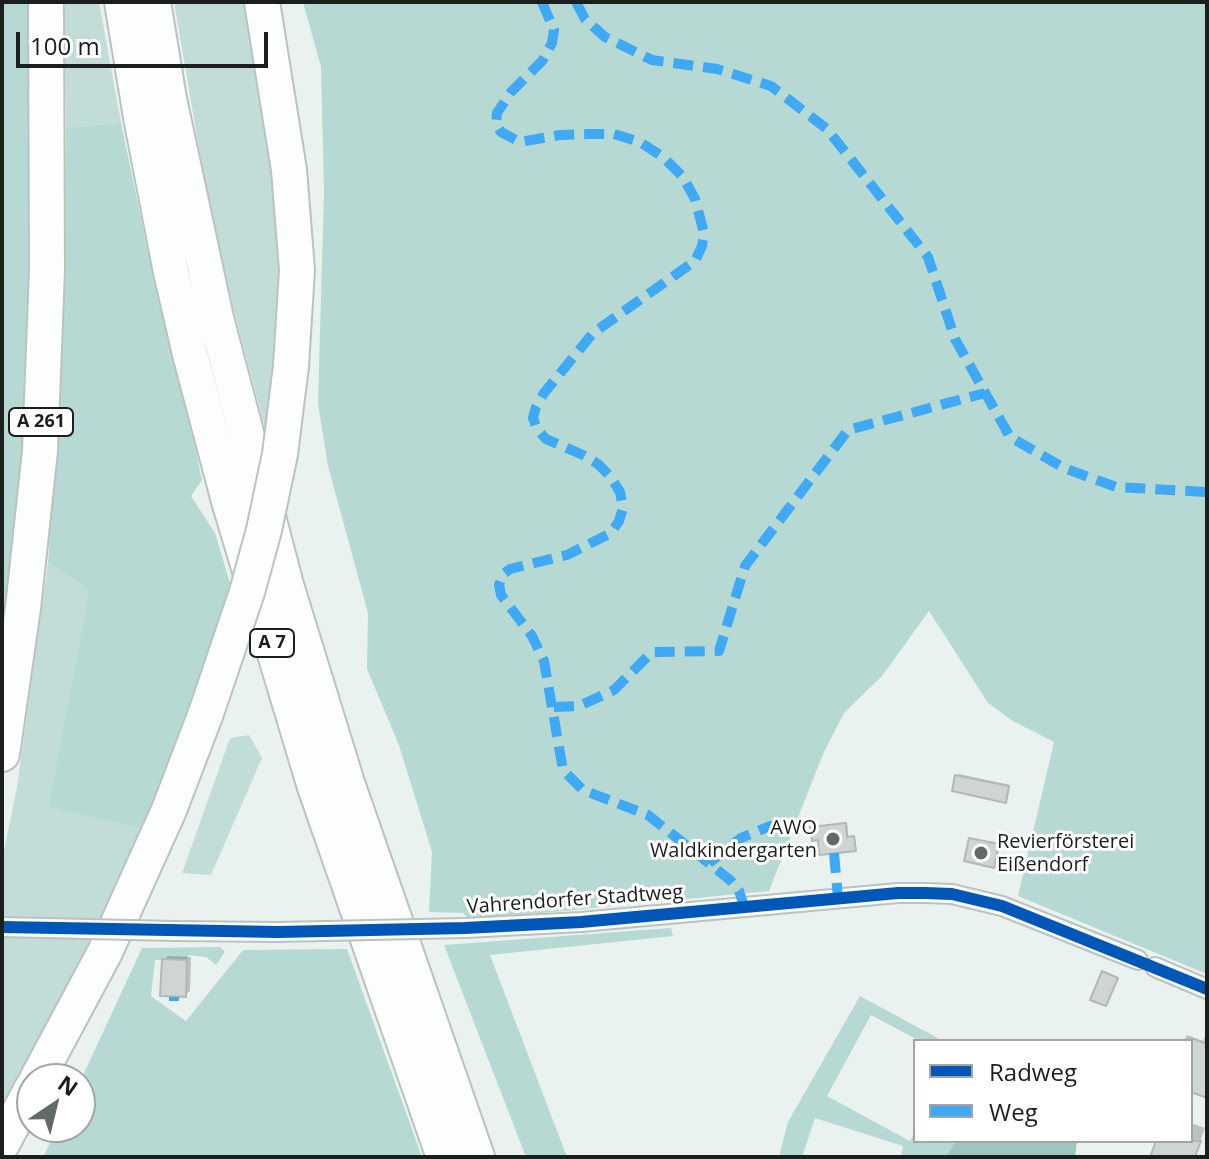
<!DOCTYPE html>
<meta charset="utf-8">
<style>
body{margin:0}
#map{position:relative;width:1209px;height:1159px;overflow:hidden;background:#eaf2f0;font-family:"Open Sans",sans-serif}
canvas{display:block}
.frame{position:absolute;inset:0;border:4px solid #1a1f1e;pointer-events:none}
.legend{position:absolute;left:913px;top:1039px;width:280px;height:104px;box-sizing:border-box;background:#fff;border:2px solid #a3a5a5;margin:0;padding:10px 14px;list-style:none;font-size:24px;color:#1a1f1e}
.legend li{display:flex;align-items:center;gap:16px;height:40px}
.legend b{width:40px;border:2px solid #a3a5a5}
.north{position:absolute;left:16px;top:1063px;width:80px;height:80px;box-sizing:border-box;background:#fff;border:2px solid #a3a5a5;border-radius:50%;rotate:35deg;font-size:22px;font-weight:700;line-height:32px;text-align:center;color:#1a1f1e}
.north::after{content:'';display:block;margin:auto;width:28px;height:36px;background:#636968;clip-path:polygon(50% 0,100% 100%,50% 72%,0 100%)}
.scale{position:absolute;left:16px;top:32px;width:252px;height:36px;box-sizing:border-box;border:4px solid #1a1f1e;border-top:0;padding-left:10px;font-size:24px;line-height:28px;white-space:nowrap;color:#1a1f1e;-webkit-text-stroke:6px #fff;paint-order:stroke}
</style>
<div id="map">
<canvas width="1209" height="1159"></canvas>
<div class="frame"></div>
<ul class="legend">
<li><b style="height:10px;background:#0057b8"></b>Radweg</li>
<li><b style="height:10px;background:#3fa9f5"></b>Weg</li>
</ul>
<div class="north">N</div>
<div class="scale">100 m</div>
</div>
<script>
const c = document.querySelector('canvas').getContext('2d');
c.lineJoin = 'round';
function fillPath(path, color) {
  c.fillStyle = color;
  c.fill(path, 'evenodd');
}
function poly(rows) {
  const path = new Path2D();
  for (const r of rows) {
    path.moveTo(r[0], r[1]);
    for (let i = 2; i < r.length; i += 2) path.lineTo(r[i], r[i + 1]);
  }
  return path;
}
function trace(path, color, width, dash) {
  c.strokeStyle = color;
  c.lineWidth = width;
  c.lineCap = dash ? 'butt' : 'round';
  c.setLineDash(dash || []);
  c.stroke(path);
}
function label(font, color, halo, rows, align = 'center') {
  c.font = font + ' "Open Sans",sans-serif';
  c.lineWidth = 6;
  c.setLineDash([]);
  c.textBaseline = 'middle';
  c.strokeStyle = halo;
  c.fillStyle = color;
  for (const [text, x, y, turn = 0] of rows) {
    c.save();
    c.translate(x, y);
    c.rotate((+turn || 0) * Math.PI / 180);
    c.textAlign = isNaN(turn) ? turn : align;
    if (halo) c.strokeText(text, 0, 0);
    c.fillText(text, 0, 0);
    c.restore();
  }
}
fillPath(poly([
 [64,2,99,2,121,123,66,127],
 [174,2,249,2,269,107,282,301,265,428,233,307,203,171],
 [48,563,89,590,48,807,149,831,2,1123,2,861,17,787],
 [249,735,262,758,211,875,182,873,230,738]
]), '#c2ddd7');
fillPath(poly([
 [2,2,32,2,36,76,29,405,2,698],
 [303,2,1207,2,1207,974,1018,896,1054,742,1013,721,988,703,929,611,882,676,844,713,823,754,769,891,470,920,463,913,429,912,432,852,399,745,367,669,368,613,328,466,318,404,324,193,321,67],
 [121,123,158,299,190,422,202,480,191,496,215,533,230,583,178,759,149,831,48,807,89,590,48,563,63,337,66,127],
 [671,928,673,936,490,955,567,1157,526,1157,444,945],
 [220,947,225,952,216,965,206,957,188,955,187,960,155,960,151,996,186,1021,243,950,347,949,422,1157,43,1157,58,1127,80,1127,80,1082,142,948],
 [860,996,943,1041,920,1041,871,1015,827,1096,910,1141,915,1132,915,1141,956,1141,946,1157,901,1157,903,1146,815,1118,802,1157,779,1157,788,1122]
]), '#b6d9d3');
fillPath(poly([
 [956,1141,1077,1141,1075,1157,946,1157]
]), '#9cc6be');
fillPath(poly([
 [959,774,1010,785,1007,799,957,776],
 [847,822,848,836,855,836,855,849,820,838,813,827],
 [168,956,191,957,190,991,185,995,164,960],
 [1207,1032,1207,1096,1191,1090,1191,1041,1184,1041,1187,1035,1203,1041],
 [1191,1123,1205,1128,1194,1157,1152,1157,1157,1142,1153,1141,1191,1141]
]), '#0003');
const building = poly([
 [955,775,1009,786,1006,803,952,791,955,775],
 [846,823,847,837,854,836,856,851,819,855,818,840,812,841,810,827,846,823],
 [969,838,999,844,994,868,964,861,969,838],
 [162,959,187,960,186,997,160,996,162,959],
 [1102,971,1118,978,1106,1006,1090,1000,1102,971],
 [1191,1038,1207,1044,1207,1098,1191,1092,1191,1038],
 [1156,1141,1201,1141,1195,1157,1150,1157,1156,1141]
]);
fillPath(building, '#cfd5d4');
trace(building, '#b2b8b6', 2);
const street = poly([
 [465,928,581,922,898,893,925,893,952,894,1002,906,1138,960],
 [174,931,278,932],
 [1155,967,1207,989]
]);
const highway = poly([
 [122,2,141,117,171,272,190,354,229,501,315,787,444,1157],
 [153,2,169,99,216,318,286,585,347,783,477,1157],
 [262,2,289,170,297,270,291,366],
 [2,754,23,608,40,451,47,270,46,2],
 [37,1079,105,952,169,810,206,713],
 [2,1144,32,1088]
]);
trace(street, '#bbc2c0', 22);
trace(highway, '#bbc2c0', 38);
trace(street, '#fcfdfd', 18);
trace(highway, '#fcfdfd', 34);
const streetBridge = poly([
 [2,927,174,931],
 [278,932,465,928]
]);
const highwayBridge = poly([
 [206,713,247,592,264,530,280,454,291,366]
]);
trace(streetBridge, '#bbc2c0', 22, []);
trace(highwayBridge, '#bbc2c0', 38, []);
trace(streetBridge, '#fcfdfd', 18);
trace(highwayBridge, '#fcfdfd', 34);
trace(poly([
 [542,2,554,30,552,43,542,61,511,92,497,113,496,124,501,132,520,142,560,135,588,134,614,134,640,142,663,157,683,177,695,199,704,233,702,246,695,261,593,333,544,393,536,407,533,418,537,429,546,439,583,455,598,464,610,476,620,492,623,508,619,521,611,533,567,555,510,569,503,574,499,585,501,595,532,636,544,661,563,770,583,790,648,815,730,880,739,891,746,912],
 [576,2,585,19,605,37,652,60,717,69,771,86,827,129,928,257,955,339,1010,437,1064,468,1116,487,1207,492],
 [554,707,579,706,614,690,652,652,719,651,745,566,848,430,985,393],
 [834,853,838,898],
 [709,863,741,838,770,826,796,824],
 [174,1001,174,997]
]), '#3fa9f5', 10, [20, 10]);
trace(poly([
 [2,927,278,932,465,928,581,922,898,893,925,893,952,894,1002,906,1207,989]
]), '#0057b8', 12);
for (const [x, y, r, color] of [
 [833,839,8,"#636968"],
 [981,853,8,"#636968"]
]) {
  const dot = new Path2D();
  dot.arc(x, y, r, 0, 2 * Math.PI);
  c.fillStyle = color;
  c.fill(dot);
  trace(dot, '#fff', 3);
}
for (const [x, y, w] of [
 [41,422,64],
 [272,643,44]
]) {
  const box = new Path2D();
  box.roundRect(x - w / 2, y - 14, w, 28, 6);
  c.fillStyle = '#fff';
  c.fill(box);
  trace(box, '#1a1f1e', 2);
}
label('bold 18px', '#1a1f1e', null, [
 ["A 261",41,422],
 ["A 7",272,643]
]);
label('20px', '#1a1f1e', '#fff', [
 ["AWO",817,828],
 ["Waldkindergarten",817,851],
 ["Revierförsterei",997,842,"left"],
 ["Eißendorf",997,865,"left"]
], 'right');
label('20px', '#1a1f1e', '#fff', [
 ["Vahrendorfer Stadtweg",575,900,-4]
]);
</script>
